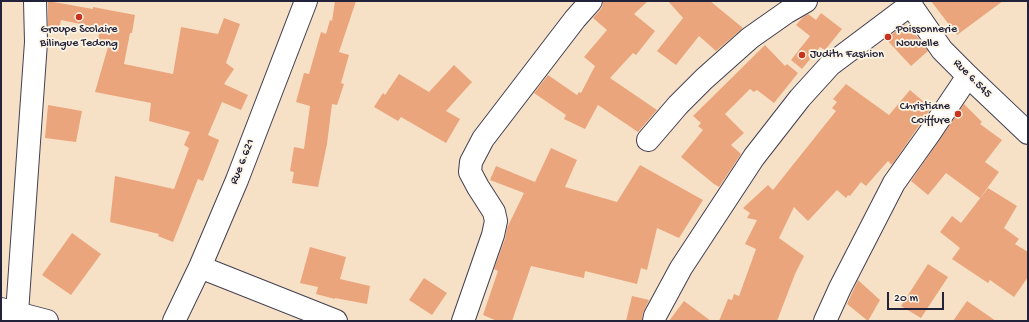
<!DOCTYPE html>
<style>
body{margin:0}
#map{position:relative;width:1029px;height:322px;overflow:hidden;background:#f6e1c7;font-family:"Gochi Hand",sans-serif}
canvas{display:block}
.frame{position:absolute;inset:0;border:2px solid #22223b;pointer-events:none}
.scale{position:absolute;left:887px;top:292px;width:57px;height:18px;box-sizing:border-box;border:2px solid #22223b;border-top:0;padding-left:5px;font-size:12px;line-height:14px;white-space:nowrap;color:#22223b;-webkit-text-stroke:3px #fcf5e5;paint-order:stroke}
</style>
<div id="map">
<canvas width="1029" height="322"></canvas>
<div class="frame"></div>
<div class="scale">20 m</div>
</div>
<script>
const c = document.querySelector('canvas').getContext('2d');
c.lineJoin = 'round';
function fillPath(path, color) {
  c.fillStyle = color;
  c.fill(path, 'evenodd');
}
function poly(rows) {
  const path = new Path2D();
  for (const r of rows) {
    path.moveTo(r[0], r[1]);
    for (let i = 2; i < r.length; i += 2) path.lineTo(r[i], r[i + 1]);
  }
  return path;
}
function trace(path, color, width, dash) {
  c.strokeStyle = color;
  c.lineWidth = width;
  c.lineCap = dash ? 'butt' : 'round';
  c.setLineDash(dash || []);
  c.stroke(path);
}
function label(font, color, halo, rows, align = 'center') {
  c.font = font + ' "Gochi Hand",sans-serif';
  c.lineWidth = 3.5;
  c.setLineDash([]);
  c.textBaseline = 'middle';
  c.strokeStyle = halo;
  c.fillStyle = color;
  for (const [text, x, y, turn = 0] of rows) {
    c.save();
    c.translate(x, y);
    c.rotate((+turn || 0) * Math.PI / 180);
    c.textAlign = isNaN(turn) ? turn : align;
    if (halo) c.strokeText(text, 0, 0);
    c.fillText(text, 0, 0);
    c.restore();
  }
}
fillPath(poly([
 [48,1,93,9,93,7,135,15,132,33,130,33,124,64,173,74,181,27,218,34,224,18,240,24,226,63,234,69,224,84,248,95,241,110,222,102,208,135,219,140,203,181,198,179,173,242,158,236,159,234,110,222,115,176,174,189,189,148,184,145,190,132,149,121,151,103,95,92,108,47,97,45,100,28,61,20,59,30,48,28],
 [335,1,356,1,339,52,349,55,341,83,344,84,337,105,332,104,327,144,318,187,292,183,294,172,290,171,294,147,304,149,310,106,296,102,304,73,309,74,321,32,326,34,330,20,332,21],
 [603,1,648,1,634,14,655,31,636,55,633,53,610,78,657,110,638,132,598,105,585,129,564,119,566,115,534,93,548,75,577,95,579,92,581,93,595,66,584,57,607,30,593,18,601,9,603,4],
 [668,1,710,1,743,28,716,51,699,36,676,65,657,51,683,18],
 [931,1,1003,1,957,35],
 [821,13,842,29,825,50,820,47,802,69,791,60,810,36,796,25,803,17,808,14,816,20],
 [905,24,920,40,928,51,911,66,886,39],
 [765,45,785,66,787,64,798,73,774,103,757,90,754,92,750,89,725,114,744,133,731,145,741,154,719,187,714,184,681,157,703,130,698,126,701,123,693,116],
 [454,65,472,82,446,111,460,119,446,143,401,117,398,121,374,107,383,93,385,95,399,74,429,92],
 [846,84,889,115,910,90,931,108,892,165,888,161,866,186,861,182,850,196,848,195,846,198,837,190,808,221,794,207,779,238,804,256,795,274,777,321,719,321,728,299,732,300,734,294,739,296,756,249,745,244,757,220,747,218,750,213,743,208,768,185,773,190,792,166,836,111,832,108,837,102,833,99],
 [964,104,982,122,980,124,1002,140,985,162,999,172,980,198,946,173,928,195,911,181],
 [48,105,82,111,76,142,45,138],
 [551,148,577,160,565,187,617,202,640,165,703,200,679,238,657,228,647,270,641,268,637,284,585,271,584,278,531,266,512,321,497,321,483,315,498,271,494,269,505,239,507,228,524,193,490,180,496,166,535,182],
 [988,188,1017,206,1004,228,1019,239,1015,244,1028,252,1028,277,1014,297,990,280,988,283,952,259,960,248,940,232,952,216,961,223],
 [72,233,101,254,71,295,42,275],
 [310,247,346,257,340,279,370,286,367,304,335,298,335,299,316,294,318,287,300,283],
 [928,264,948,277,921,318,901,306],
 [424,278,447,293,432,315,409,300],
 [858,280,880,300,868,321,847,304],
 [632,296,649,300,643,313,642,321,626,321],
 [684,301,711,321,669,321],
 [967,301,996,321,953,321]
]), '#eba57c');
const minor = poly([
 [908,1,942,50,968,76,1028,133],
 [648,140,678,105,704,79,750,38,787,12,806,1],
 [200,267,336,321],
 [1,309,47,321],
 [17,313,36,42,35,1],
 [174,321,200,267,237,180,306,1],
 [463,321,493,235,496,221,494,212,478,187,470,172,471,162,483,139,575,19,591,1],
 [654,321,655,316,681,268,754,157,800,98,830,65,910,5],
 [825,321,840,288,894,183,929,134,968,76]
]);
trace(minor, '#423f50', 24);
trace(minor, '#fff', 22);
for (const [x, y, r, color] of [
 [79,17,4,"#c8321e"],
 [888,37,4,"#c8321e"],
 [802,55,4,"#c8321e"],
 [958,114,4,"#c8321e"]
]) {
  const dot = new Path2D();
  dot.arc(x, y, r, 0, 2 * Math.PI);
  c.fillStyle = color;
  c.fill(dot);
  trace(dot, '#fcf5e5', 1.5);
}
label('12px', '#22223b', '#fcf5e5', [
 ["Groupe Scolaire",79,30,"center"],
 ["Bilingue Tedong",79,44,"center"],
 ["Poissonnerie",896,30],
 ["Nouvelle",896,44],
 ["Judith Fashion",810,55],
 ["Christiane",950,107,"right"],
 ["Coiffure",950,121,"right"]
], 'left');
label('12px', '#22223b', '#fcf5e5', [
 ["Rue 6.545",972,79,45],
 ["Rue 6.621",243,162,-68]
]);
</script>
